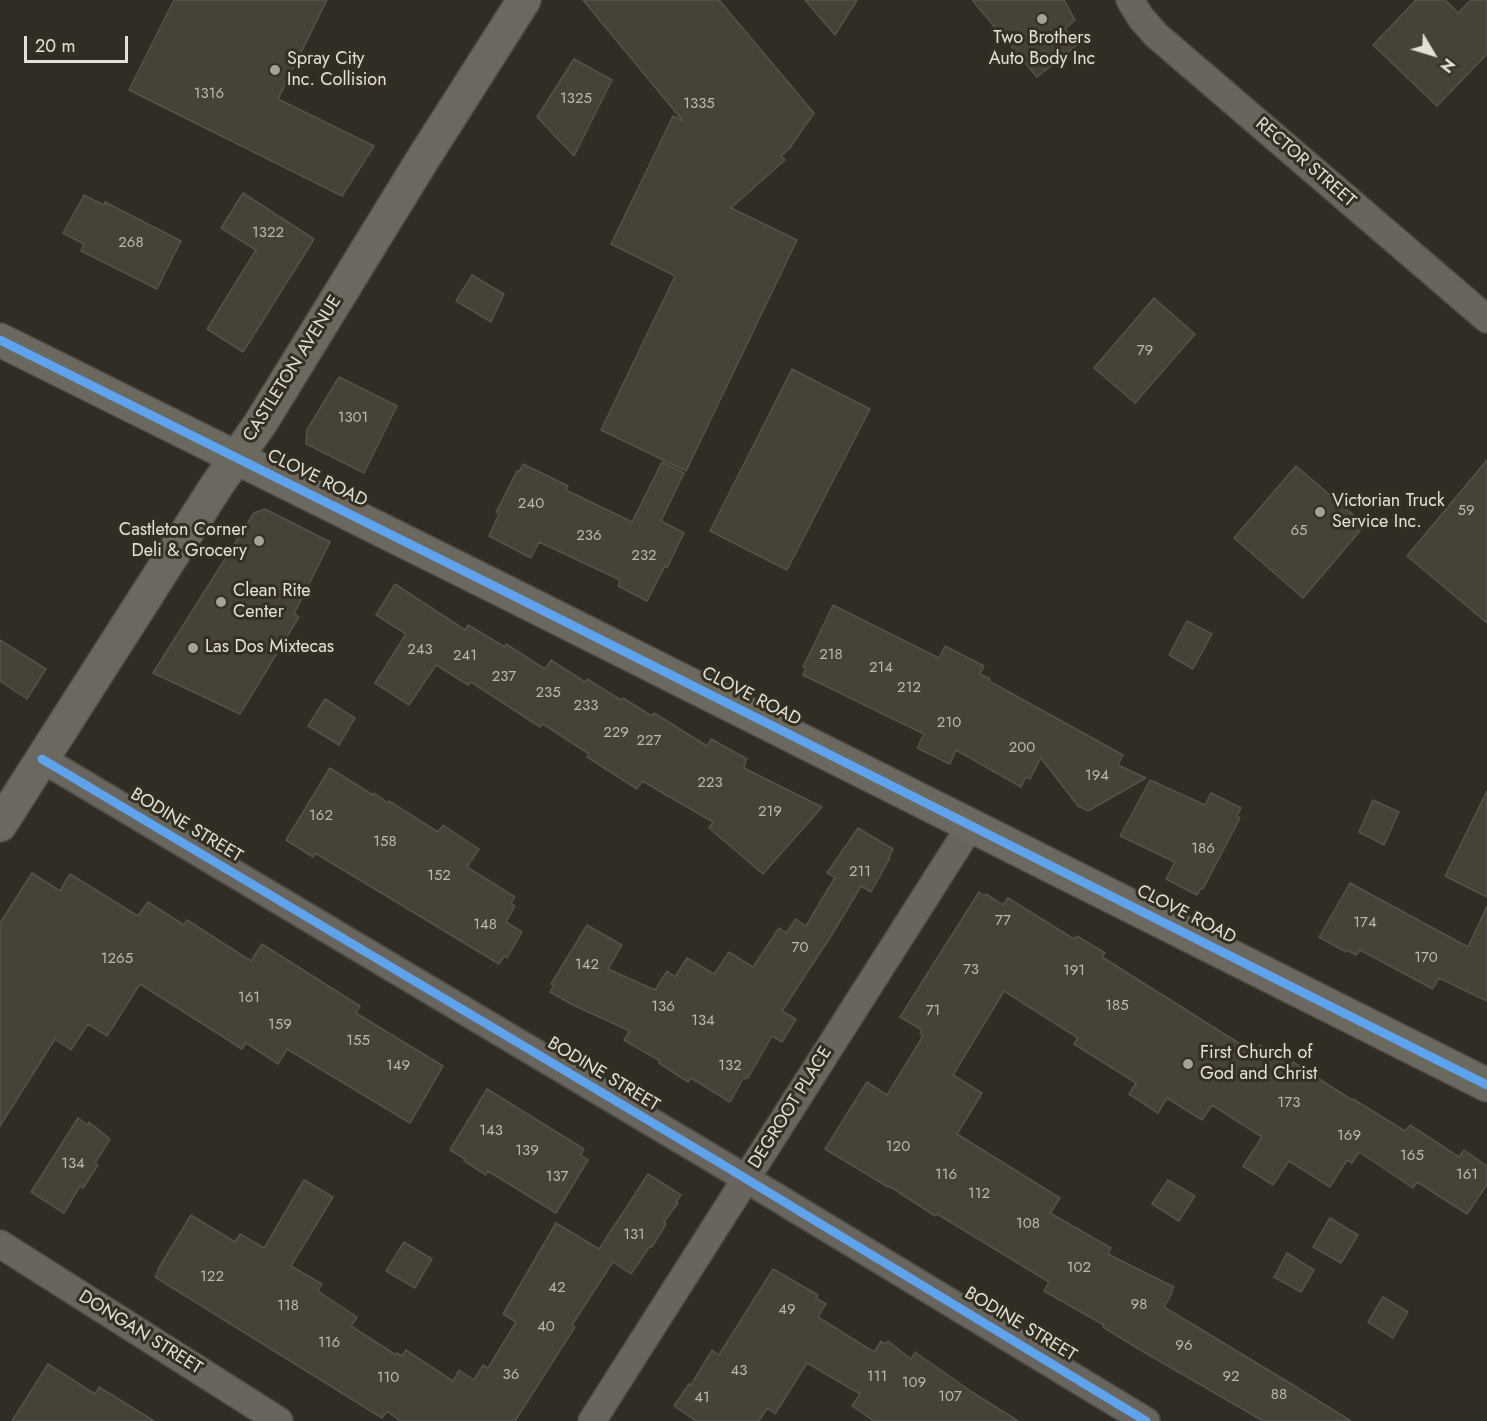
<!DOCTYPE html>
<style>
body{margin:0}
#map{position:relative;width:1487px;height:1421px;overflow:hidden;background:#302d25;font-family:Jost,sans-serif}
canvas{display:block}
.north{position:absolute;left:1403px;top:24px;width:60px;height:60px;-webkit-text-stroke:4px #342f21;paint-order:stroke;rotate:128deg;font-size:16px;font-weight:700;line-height:24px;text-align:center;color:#e3e0d7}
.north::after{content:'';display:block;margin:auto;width:21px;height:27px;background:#e3e0d7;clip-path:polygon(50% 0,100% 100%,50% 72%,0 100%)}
.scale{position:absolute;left:24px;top:36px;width:104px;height:27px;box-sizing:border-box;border:3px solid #e3e0d7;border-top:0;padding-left:8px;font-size:18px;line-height:21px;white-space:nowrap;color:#e3e0d7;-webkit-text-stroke:4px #342f21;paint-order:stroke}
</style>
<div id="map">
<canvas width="1487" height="1421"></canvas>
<div class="north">N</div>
<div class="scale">20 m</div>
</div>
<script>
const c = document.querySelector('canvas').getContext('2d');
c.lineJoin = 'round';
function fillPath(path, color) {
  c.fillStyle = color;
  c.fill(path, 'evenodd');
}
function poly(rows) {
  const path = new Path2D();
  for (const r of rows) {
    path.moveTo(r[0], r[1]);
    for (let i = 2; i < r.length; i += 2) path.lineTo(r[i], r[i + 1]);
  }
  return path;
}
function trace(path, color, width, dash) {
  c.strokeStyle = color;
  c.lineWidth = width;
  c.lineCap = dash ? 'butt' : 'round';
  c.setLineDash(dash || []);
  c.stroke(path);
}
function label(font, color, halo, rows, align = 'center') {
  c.font = font + ' Jost,sans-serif';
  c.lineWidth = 6;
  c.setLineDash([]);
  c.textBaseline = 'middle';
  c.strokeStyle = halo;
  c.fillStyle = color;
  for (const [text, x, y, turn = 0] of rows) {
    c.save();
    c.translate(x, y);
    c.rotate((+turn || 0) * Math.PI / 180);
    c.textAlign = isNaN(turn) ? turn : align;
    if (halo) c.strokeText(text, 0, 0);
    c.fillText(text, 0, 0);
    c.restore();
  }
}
const building = poly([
 [174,0,327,0,278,99,374,146,342,196,129,90,174,0],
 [583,0,719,0,814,113,789,149,781,156,785,160,731,208,797,240,686,471,601,430,675,276,611,244,673,116,683,121,583,0],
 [805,0,857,0,835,35,805,0],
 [972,0,1064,0,1075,20,1065,29,1077,45,1037,77,972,0],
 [1416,0,1445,0,1458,13,1471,0,1487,0,1487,54,1437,106,1373,45,1416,0],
 [574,59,612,80,574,156,537,117,574,59],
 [243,193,314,239,243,352,207,329,256,250,221,228,243,193],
 [84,195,104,205,105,202,181,241,157,289,81,251,84,244,63,233,84,195],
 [472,275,504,294,491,322,456,301,472,275],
 [1154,298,1195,334,1135,403,1094,368,1154,298],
 [792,369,870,409,787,570,710,531,792,369],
 [339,377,397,406,364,473,306,444,307,430,339,377],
 [1487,460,1487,623,1407,556,1487,460],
 [662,462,684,473,661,521,684,533,667,568,665,566,647,601,618,586,620,580,539,542,531,558,489,536,499,514,496,512,517,471,519,472,523,464,568,486,566,490,632,522,662,462],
 [1296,466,1365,525,1303,598,1234,538,1296,466],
 [265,509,330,542,294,614,299,617,240,714,153,673,254,513,265,509],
 [395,584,465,630,468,625,505,647,506,644,545,669,551,660,585,682,587,679,621,700,623,698,652,716,654,713,707,746,711,739,747,759,744,765,745,765,744,768,822,807,763,874,709,828,713,822,642,781,637,789,587,757,589,754,543,724,540,727,471,682,468,685,436,665,409,705,375,683,406,634,376,615,395,584],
 [833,605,939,658,945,646,984,666,980,674,990,679,989,681,1123,755,1118,765,1146,778,1088,811,1078,806,1041,758,1030,779,1026,777,1021,787,956,750,950,764,917,748,924,734,803,675,806,668,803,667,833,605],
 [1187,621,1212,634,1193,669,1169,655,1187,621],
 [0,640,46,669,27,699,0,681,0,640],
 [325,699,355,718,339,745,308,726,325,699],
 [330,768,373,795,374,793,388,803,389,801,438,832,443,825,479,849,467,867,515,897,511,904,515,906,506,922,522,932,507,958,504,956,499,964,315,853,313,857,286,840,330,768],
 [1150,780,1205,805,1211,793,1241,808,1237,816,1240,818,1203,889,1201,888,1197,895,1166,879,1175,862,1120,836,1150,780],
 [1487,791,1487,897,1445,876,1487,791],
 [1373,800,1399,812,1384,845,1359,832,1373,800],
 [858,828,893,849,889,857,890,858,871,892,861,886,833,933,782,1011,796,1019,782,1042,772,1036,748,1078,743,1079,730,1102,691,1078,688,1082,659,1063,660,1061,624,1040,630,1031,573,1005,550,992,554,985,551,984,587,925,622,945,608,969,655,990,667,971,675,977,687,958,714,974,729,952,753,967,779,928,786,933,796,919,806,926,835,877,827,873,858,828],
 [32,873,60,891,70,874,138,916,148,902,184,925,187,920,251,961,262,944,360,1006,356,1013,443,1066,410,1123,287,1049,278,1064,246,1043,242,1049,140,984,107,1036,88,1024,71,1050,55,1039,0,1126,0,923,32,873],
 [1350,883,1468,947,1487,906,1487,1001,1439,978,1433,989,1360,950,1356,955,1347,950,1346,952,1319,937,1350,883],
 [979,892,984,896,986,894,1003,905,1008,898,1074,939,1077,936,1105,953,1102,957,1253,1052,1255,1050,1256,1051,1260,1045,1292,1064,1293,1062,1352,1100,1353,1099,1405,1131,1410,1125,1459,1157,1464,1150,1487,1166,1487,1185,1467,1214,1417,1182,1413,1188,1359,1152,1352,1163,1347,1160,1330,1187,1289,1161,1273,1185,1243,1166,1262,1137,1212,1105,1202,1120,1167,1098,1158,1113,1129,1094,1136,1083,1074,1044,1078,1038,1004,991,953,1075,982,1093,957,1134,1060,1198,1050,1213,1111,1248,1108,1254,1174,1287,1171,1292,1172,1293,1164,1307,1293,1385,1351,1421,1263,1421,1137,1348,1103,1327,1104,1325,1044,1291,1049,1282,937,1214,935,1216,889,1186,888,1187,825,1149,867,1082,887,1095,923,1036,920,1034,922,1030,900,1017,979,892],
 [487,1089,584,1149,581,1155,588,1160,556,1213,488,1171,486,1175,464,1161,465,1159,450,1150,487,1089],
 [78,1118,88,1125,89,1122,110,1139,95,1163,98,1165,83,1188,80,1186,64,1213,31,1192,78,1118],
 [648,1174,681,1195,676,1202,678,1203,664,1222,666,1224,652,1247,650,1246,631,1274,613,1262,572,1325,575,1327,515,1421,400,1421,387,1411,382,1418,155,1277,159,1269,158,1269,191,1215,235,1242,240,1234,264,1248,304,1180,333,1197,291,1266,322,1284,318,1291,357,1317,351,1326,396,1355,397,1353,402,1356,406,1350,453,1381,459,1370,474,1380,483,1365,488,1368,516,1322,503,1314,556,1223,599,1249,648,1174],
 [1168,1180,1195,1196,1179,1221,1152,1204,1168,1180],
 [1330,1218,1358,1235,1341,1263,1313,1247,1330,1218],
 [404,1242,432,1259,415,1288,386,1271,404,1242],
 [1287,1253,1314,1270,1301,1292,1274,1277,1287,1253],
 [773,1269,818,1295,816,1298,826,1304,818,1317,874,1352,881,1341,885,1344,888,1341,911,1359,915,1352,972,1392,1018,1421,874,1421,852,1406,860,1394,807,1363,775,1414,767,1408,759,1421,696,1421,674,1406,689,1384,691,1385,712,1350,719,1355,773,1269],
 [1383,1297,1408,1312,1393,1338,1368,1322,1383,1297],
 [48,1364,95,1394,99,1387,154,1421,12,1421,48,1364]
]);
fillPath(building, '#464235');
trace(building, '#54524a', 1.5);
const street = poly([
 [1130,0,1141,18,1156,35,1487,319],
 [42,759,720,1163,1146,1421],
 [0,1244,279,1421],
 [592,1421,971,825]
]);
const secondary = poly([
 [0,340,502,590,1487,1085],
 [0,825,217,485,260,424,421,162,524,0]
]);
trace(street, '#4c4942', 30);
trace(secondary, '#4c4942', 36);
trace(street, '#67655e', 27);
trace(secondary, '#6b685f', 33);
trace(poly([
 [0,340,502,590,1487,1085],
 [42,759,720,1163,1146,1421]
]), '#60a3ed', 9);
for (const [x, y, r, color] of [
 [1042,19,6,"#a4a199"],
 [275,70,6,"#a4a199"],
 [1320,512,6,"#a4a199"],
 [259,541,6,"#a4a199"],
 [221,602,6,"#a4a199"],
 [193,648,6,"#a4a199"],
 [1188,1064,6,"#a4a199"]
]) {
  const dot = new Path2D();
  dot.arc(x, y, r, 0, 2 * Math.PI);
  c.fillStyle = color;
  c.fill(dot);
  trace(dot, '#342f21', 2);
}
label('15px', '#bcb8ae', null, [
 ["1316",209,94],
 ["1325",576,99],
 ["1335",699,104],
 ["1322",268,233],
 ["268",131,243],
 ["79",1145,351],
 ["1301",353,418],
 ["240",531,504],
 ["59",1466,511],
 ["65",1299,531],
 ["236",589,536],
 ["232",644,556],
 ["243",420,650],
 ["218",831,655],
 ["241",465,656],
 ["214",881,668],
 ["237",504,677],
 ["212",909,688],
 ["235",548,693],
 ["233",586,706],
 ["210",949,723],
 ["229",616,733],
 ["227",649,741],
 ["200",1022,748],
 ["194",1097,776],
 ["223",710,783],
 ["219",770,812],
 ["162",321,816],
 ["158",385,842],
 ["186",1203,849],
 ["211",860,872],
 ["152",439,876],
 ["77",1003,921],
 ["174",1365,923],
 ["148",485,925],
 ["70",800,948],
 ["170",1426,958],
 ["1265",117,959],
 ["142",587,965],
 ["73",971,970],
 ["191",1074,971],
 ["161",249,998],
 ["185",1117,1006],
 ["136",663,1007],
 ["71",933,1011],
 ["134",703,1021],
 ["159",280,1025],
 ["155",358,1041],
 ["149",398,1066],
 ["132",730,1066],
 ["173",1289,1103],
 ["143",491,1131],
 ["169",1349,1136],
 ["120",898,1147],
 ["139",527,1151],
 ["165",1412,1156],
 ["134",73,1164],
 ["116",946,1175],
 ["161",1467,1175],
 ["137",557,1177],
 ["112",979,1194],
 ["108",1028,1224],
 ["131",634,1235],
 ["102",1079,1268],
 ["122",212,1277],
 ["42",557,1288],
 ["98",1139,1305],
 ["118",288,1306],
 ["49",787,1310],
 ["40",546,1327],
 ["116",329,1343],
 ["96",1184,1346],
 ["43",739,1371],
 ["36",511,1375],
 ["111",877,1377],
 ["92",1231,1377],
 ["110",388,1378],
 ["109",914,1383],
 ["88",1279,1395],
 ["107",950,1397],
 ["41",702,1398]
]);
label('18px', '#e3e0d7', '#342f21', [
 ["Two Brothers",1042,39,"center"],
 ["Auto Body Inc",1042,60,"center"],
 ["Spray City",287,60],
 ["Inc. Collision",287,81],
 ["Victorian Truck",1332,502],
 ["Service Inc.",1332,523],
 ["Castleton Corner",247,531,"right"],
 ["Deli & Grocery",247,552,"right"],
 ["Clean Rite",233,592],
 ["Center",233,613],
 ["Las Dos Mixtecas",205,648],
 ["First Church of",1200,1054],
 ["God and Christ",1200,1075]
], 'left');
label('18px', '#e3e0d7', '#342f21', [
 ["RECTOR STREET",1305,163,41],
 ["CASTLETON AVENUE",293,369,-58],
 ["CLOVE ROAD",317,479,26],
 ["CLOVE ROAD",751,697,27],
 ["BODINE STREET",186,826,31],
 ["CLOVE ROAD",1186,915,27],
 ["BODINE STREET",603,1075,31],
 ["DEGROOT PLACE",791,1108,-58],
 ["BODINE STREET",1020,1325,31],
 ["DONGAN STREET",140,1333,32]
]);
</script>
